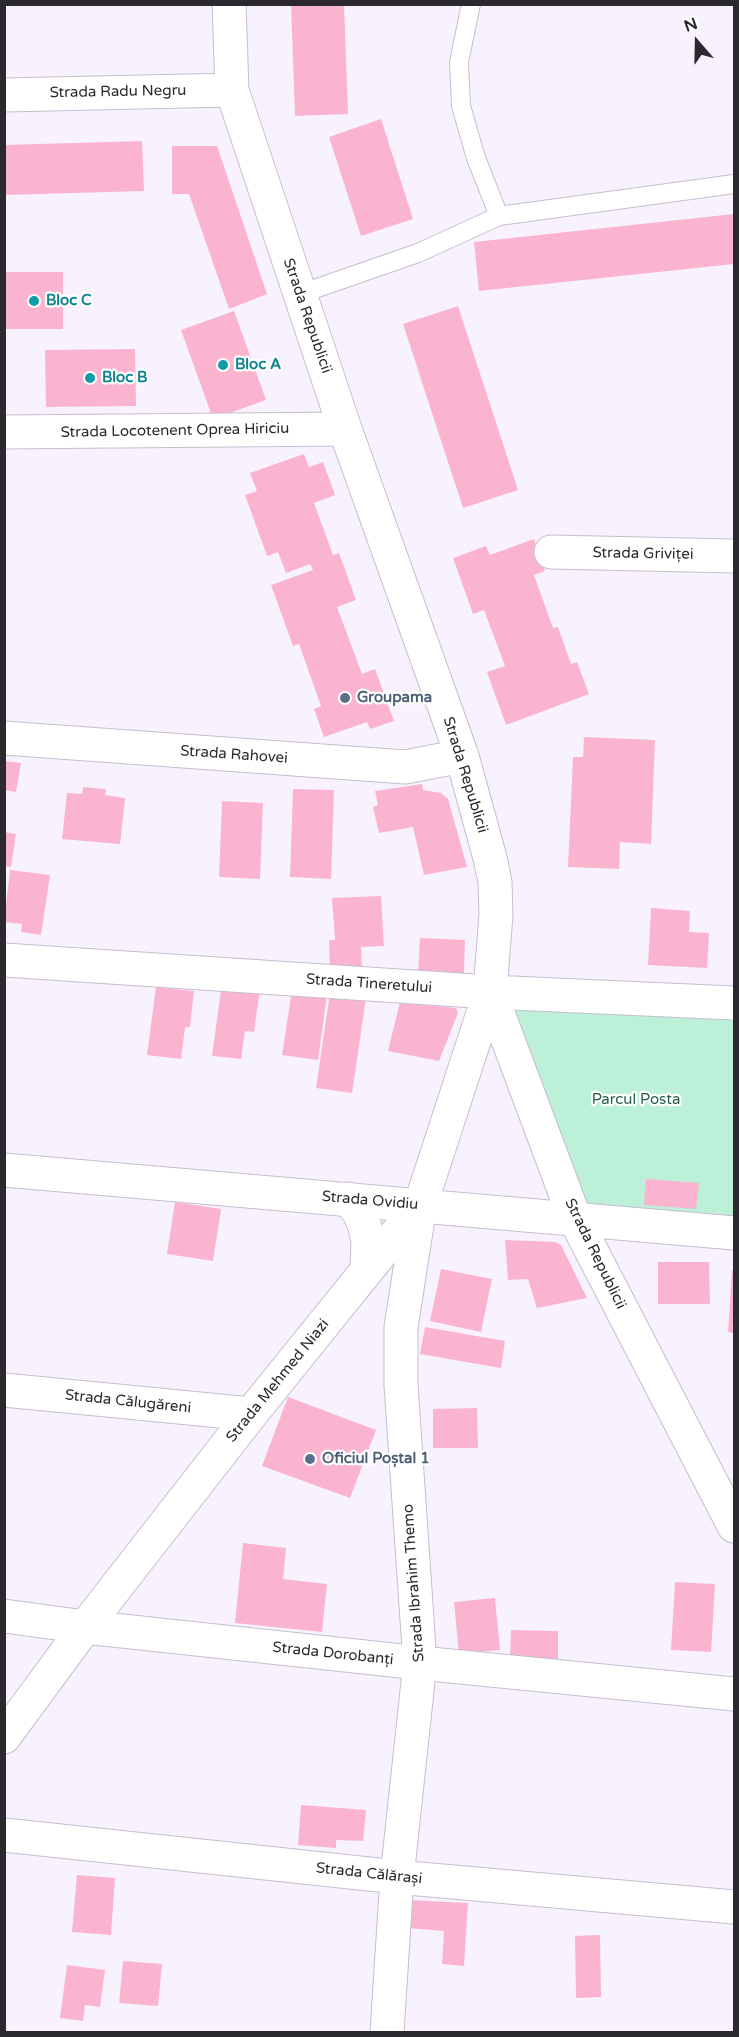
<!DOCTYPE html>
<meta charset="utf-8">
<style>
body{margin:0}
#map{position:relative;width:739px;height:2037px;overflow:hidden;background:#f8f2ff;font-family:"Varela Round",sans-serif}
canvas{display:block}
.frame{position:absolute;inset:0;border:6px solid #2b282e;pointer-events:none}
.north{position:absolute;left:667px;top:12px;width:60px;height:60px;-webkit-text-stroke:4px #fff;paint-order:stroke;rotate:340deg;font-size:16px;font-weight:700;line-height:24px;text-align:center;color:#2b282e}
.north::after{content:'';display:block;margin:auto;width:21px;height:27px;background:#2b282e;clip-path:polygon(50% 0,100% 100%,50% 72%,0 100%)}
</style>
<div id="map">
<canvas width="739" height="2037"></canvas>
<div class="frame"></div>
<div class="north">N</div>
</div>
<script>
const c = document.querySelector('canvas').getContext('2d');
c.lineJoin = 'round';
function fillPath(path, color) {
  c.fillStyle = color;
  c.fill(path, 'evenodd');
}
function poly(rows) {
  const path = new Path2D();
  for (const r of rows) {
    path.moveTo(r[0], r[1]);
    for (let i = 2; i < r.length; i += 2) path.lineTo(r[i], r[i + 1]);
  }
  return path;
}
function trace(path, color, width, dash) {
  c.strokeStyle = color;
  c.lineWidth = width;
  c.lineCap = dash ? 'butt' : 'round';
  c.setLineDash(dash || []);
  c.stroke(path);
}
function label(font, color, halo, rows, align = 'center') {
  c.font = font + ' "Varela Round",sans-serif';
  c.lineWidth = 4.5;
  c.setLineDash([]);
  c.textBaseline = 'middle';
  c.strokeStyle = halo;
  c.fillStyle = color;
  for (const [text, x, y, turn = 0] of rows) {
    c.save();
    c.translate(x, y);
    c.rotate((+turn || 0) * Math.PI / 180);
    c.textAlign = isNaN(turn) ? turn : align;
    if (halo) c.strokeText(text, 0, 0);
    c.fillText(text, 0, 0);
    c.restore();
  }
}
fillPath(poly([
 [490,992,734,1003,734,1233,575,1219]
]), '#bcf0d8');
fillPath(poly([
 [291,4,344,4,348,114,295,116],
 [381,119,413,219,361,236,329,137],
 [142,141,144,191,4,195,4,145],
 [172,146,217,146,267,294,229,309,189,194,172,194],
 [734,214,734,264,479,291,474,242],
 [4,272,63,272,63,329,4,329],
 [458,306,518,490,463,508,403,324],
 [234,311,266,400,213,419,181,330],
 [135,349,136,406,46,407,45,350],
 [304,454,309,467,323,462,335,495,314,503,333,555,339,553,356,600,337,607,362,674,375,669,394,721,370,729,367,722,324,737,314,709,321,706,299,644,293,646,271,585,313,570,310,564,286,573,278,552,267,556,245,495,257,491,250,473],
 [534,539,545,571,534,575,553,628,558,627,571,664,577,662,589,694,506,725,487,672,505,666,484,610,473,614,453,558,486,546,490,555],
 [584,737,655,740,651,844,620,842,619,869,568,867,573,757,583,757],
 [4,761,21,763,16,792,4,790],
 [422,784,423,790,441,793,448,799,467,867,424,875,413,827,379,833,373,807,378,805,375,791],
 [83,787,106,789,105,795,125,798,120,844,62,839,67,793,82,794],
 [293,789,334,790,331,879,290,877],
 [222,801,263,803,260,879,219,877],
 [4,832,16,834,11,867,4,866],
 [10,870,50,875,41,935,21,932,22,924,4,922],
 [381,896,384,946,361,947,362,967,330,969,329,940,335,940,332,898],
 [651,908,690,911,689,932,709,933,707,968,648,965],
 [420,938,465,940,464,974,418,973],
 [222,983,260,989,254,1032,245,1031,241,1059,212,1056],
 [156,987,194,991,190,1027,185,1027,181,1059,147,1055],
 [292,990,327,995,318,1060,282,1055],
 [330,993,366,998,352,1093,316,1088],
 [400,1002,456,1008,458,1013,439,1061,388,1051],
 [646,1179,699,1183,696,1209,644,1205],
 [175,1202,221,1209,213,1261,167,1254],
 [505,1240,555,1242,561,1245,587,1298,537,1308,528,1279,508,1280],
 [658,1262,709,1262,710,1304,658,1304],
 [441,1269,492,1279,481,1332,430,1321],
 [732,1270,734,1270,734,1333,728,1332],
 [425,1327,505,1341,501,1368,420,1354],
 [288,1397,376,1430,350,1498,262,1466],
 [477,1408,478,1448,433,1448,433,1409],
 [243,1543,286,1548,283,1579,327,1584,322,1632,235,1623],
 [675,1582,715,1584,711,1652,671,1650],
 [495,1598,500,1650,459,1654,454,1602],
 [511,1630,558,1631,558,1660,510,1660],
 [301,1805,366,1810,363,1841,336,1840,336,1848,298,1845],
 [77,1875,115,1878,111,1935,72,1932],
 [408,1900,468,1903,464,1966,442,1964,444,1931,407,1928],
 [600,1935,601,1997,576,1998,575,1936],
 [123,1961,162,1964,158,2006,119,2003],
 [67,1965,105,1970,100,2007,85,2005,83,2021,60,2018]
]), '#fbb4d0');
const service = poly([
 [471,4,459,62,461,106,476,158,499,216],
 [300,294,418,253,499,216,734,184]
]);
const minor = poly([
 [229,4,232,90,345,429,462,756,490,858,495,882,496,914,490,992,734,1003],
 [4,95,232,90],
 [4,432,345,429],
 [551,552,734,556],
 [4,738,405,767,462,756],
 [348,1199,359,1212,365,1227,368,1242,367,1270],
 [4,1390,251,1414],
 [4,1616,85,1627,420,1663,734,1694],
 [4,1737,85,1627,251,1414,418,1207],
 [4,1835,397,1877,734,1907],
 [387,2032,397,1877,420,1663,401,1385,401,1327,420,1206]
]);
const secondary = poly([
 [4,960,490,992],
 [490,992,575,1219,734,1526],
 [4,1170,734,1233],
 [420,1206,490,992]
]);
trace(service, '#c5bfcd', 20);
trace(minor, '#c5bfcd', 35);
trace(secondary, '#c5bfcd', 35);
trace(service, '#fff', 18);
trace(minor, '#fff', 33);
trace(secondary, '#fff', 33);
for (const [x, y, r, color] of [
 [34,301,6,"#0f9aa8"],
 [223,365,6,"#0f9aa8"],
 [90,378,6,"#0f9aa8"],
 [345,698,6,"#5c6f8a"],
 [310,1459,6,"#5c6f8a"]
]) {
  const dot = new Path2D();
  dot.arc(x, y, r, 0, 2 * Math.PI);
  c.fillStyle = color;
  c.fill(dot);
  trace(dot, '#fff', 2);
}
label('15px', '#2b282e', '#fff', [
 ["Strada Radu Negru",118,92,-1],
 ["Strada Republicii",307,316,71],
 ["Strada Locotenent Oprea Hiriciu",175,431,-1],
 ["Strada Griviței",643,554,1],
 ["Strada Rahovei",234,755,4],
 ["Strada Republicii",465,775,73],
 ["Strada Tineretului",369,984,4],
 ["Strada Ovidiu",370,1201,5],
 ["Strada Republicii",595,1254,64],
 ["Strada Mehmed Niazi",278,1381,-51],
 ["Strada Călugăreni",128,1402,6],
 ["Strada Ibrahim Themo",414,1583,-94],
 ["Strada Dorobanți",333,1654,6],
 ["Strada Călărași",369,1874,6]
]);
label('bold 15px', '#0d838f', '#fff', [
 ["Bloc C",46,301],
 ["Bloc A",235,365],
 ["Bloc B",102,378]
], 'left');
label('bold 15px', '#4e5e75', '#fff', [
 ["Groupama",357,698],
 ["Oficiul Poștal 1",322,1459]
], 'left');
label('15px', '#26604a', '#fff', [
 ["Parcul Posta",636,1100]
]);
</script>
